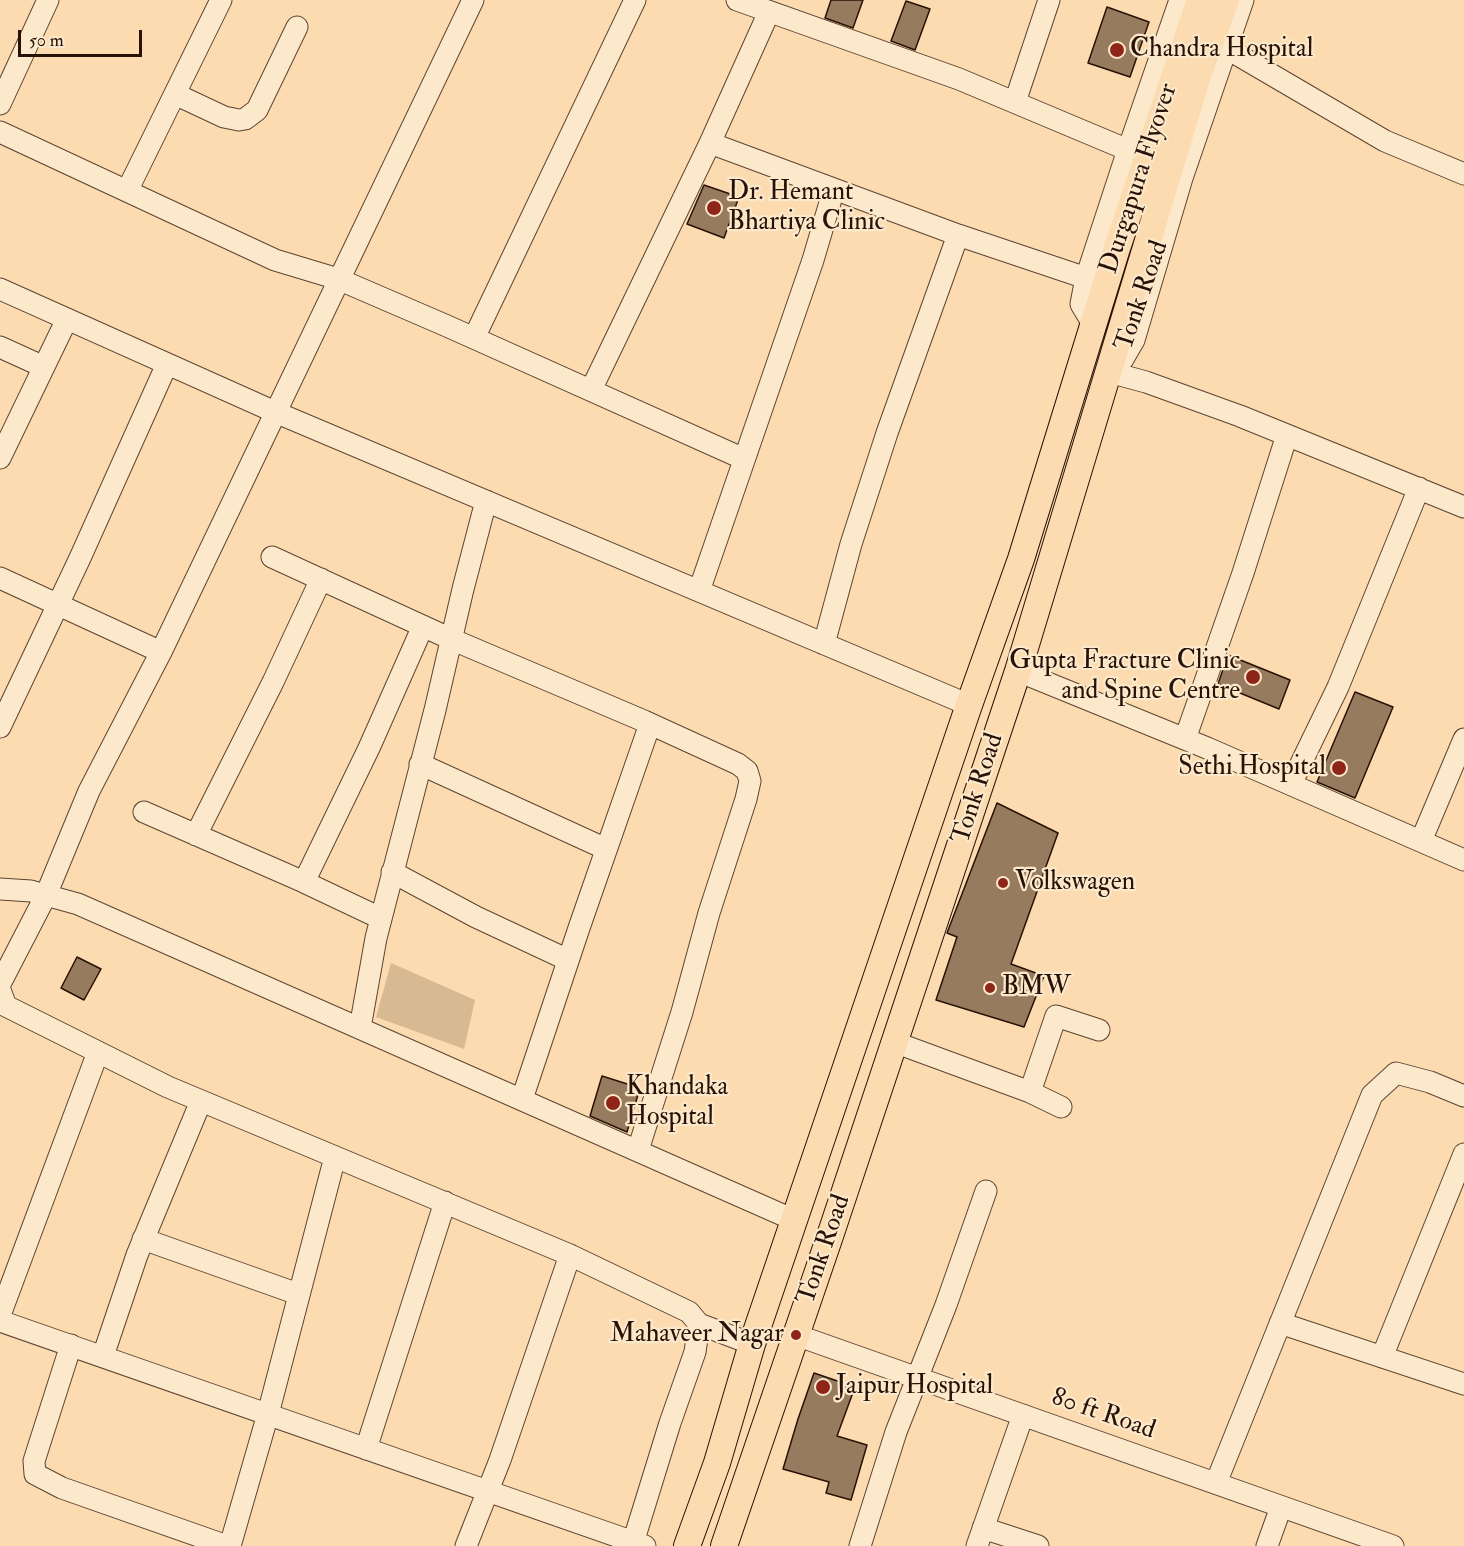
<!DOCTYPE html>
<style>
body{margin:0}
#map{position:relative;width:1464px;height:1546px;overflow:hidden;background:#fbdbaf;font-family:"IM FELL Double Pica",serif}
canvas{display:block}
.scale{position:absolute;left:18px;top:30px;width:124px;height:27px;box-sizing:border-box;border:3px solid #281207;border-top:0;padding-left:8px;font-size:18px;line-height:21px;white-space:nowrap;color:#281207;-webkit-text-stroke:4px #fce8cb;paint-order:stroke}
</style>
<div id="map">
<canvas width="1464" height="1546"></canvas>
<div class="scale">50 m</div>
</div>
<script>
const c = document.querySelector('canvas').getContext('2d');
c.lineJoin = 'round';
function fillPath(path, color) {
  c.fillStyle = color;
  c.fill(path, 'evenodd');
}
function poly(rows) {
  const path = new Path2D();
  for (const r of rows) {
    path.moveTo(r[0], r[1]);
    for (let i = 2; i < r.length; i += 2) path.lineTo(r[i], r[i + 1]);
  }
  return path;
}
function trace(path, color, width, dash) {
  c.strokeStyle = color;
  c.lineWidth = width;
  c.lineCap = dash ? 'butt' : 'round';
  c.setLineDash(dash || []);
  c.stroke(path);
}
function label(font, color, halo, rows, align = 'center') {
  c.font = font + ' "IM FELL Double Pica",serif';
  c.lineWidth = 4.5;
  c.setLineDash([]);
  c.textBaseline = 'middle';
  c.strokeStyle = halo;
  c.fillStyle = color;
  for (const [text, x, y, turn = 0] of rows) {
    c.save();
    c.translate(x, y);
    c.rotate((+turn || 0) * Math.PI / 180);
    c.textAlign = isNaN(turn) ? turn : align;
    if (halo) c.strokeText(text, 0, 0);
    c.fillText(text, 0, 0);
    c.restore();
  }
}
fillPath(poly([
 [391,963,475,1000,464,1049,376,1017]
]), '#d7b992');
const building = poly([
 [831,0,863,0,853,28,825,18,831,0],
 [906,1,930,9,915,50,891,41,906,1],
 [1107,7,1149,22,1130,77,1088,63,1107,7],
 [704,185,739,197,724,238,687,224,704,185],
 [1228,655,1290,680,1279,709,1218,684,1228,655],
 [1355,692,1393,707,1355,798,1317,782,1355,692],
 [997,803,1058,833,1011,964,1044,976,1024,1027,936,1000,957,937,947,933,997,803],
 [77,957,101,969,84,1000,61,988,77,957],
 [602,1076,640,1088,627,1132,590,1116,602,1076],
 [814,1373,855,1387,837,1436,867,1445,851,1500,826,1493,829,1482,783,1469,798,1419,814,1373]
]);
fillPath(building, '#967b5e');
trace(building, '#281207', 1.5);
const minor = poly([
 [737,0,959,79,1128,150],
 [1226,48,1385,141,1464,174],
 [175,94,224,117,239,120,245,119,257,110,297,27],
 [1015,102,1049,0],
 [0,104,48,0],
 [0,132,275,260,338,279,447,326,744,459],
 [710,143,958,235,1086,278],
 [127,191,221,0],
 [0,289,275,412,969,705],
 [1093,324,1081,304,1086,278,1128,150,1180,0],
 [474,338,635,0],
 [0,347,44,367],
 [1110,371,1123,359,1134,340,1182,178,1243,0],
 [1109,372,1146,382,1240,416,1464,507],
 [591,390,710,143,769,12],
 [0,458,67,319],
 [272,557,451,639,644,721,738,764,747,771,750,781,746,799,709,913,682,1012,638,1150],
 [0,578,161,652],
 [699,591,813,260,834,189],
 [824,644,851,544,887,433,958,235],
 [1018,671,1207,748,1464,860],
 [0,727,80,558,167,364],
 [1185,739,1243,573,1287,435],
 [420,764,606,849],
 [1291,784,1338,687,1419,488],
 [144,812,304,882,380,918],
 [196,835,273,682,321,579],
 [1421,841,1464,739],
 [392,872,476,917,568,960],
 [304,882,369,748,423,626],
 [0,889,31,891,78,904,794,1220],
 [0,984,46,895,89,791,161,652,473,0],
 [0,990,6,1006,168,1087,570,1255,689,1312,699,1324,695,1352,670,1423,632,1546],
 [360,1028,376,938,435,710,463,589,486,501],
 [894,1042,1030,1092,1056,1016,1099,1030],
 [1030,1092,1061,1107],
 [522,1099,579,928,650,724],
 [143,1239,298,1294],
 [0,1315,98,1052],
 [0,1321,645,1546],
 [1280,1323,1464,1384],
 [699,1324,752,1344],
 [796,1335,1393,1546],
 [71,1345,34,1461,35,1474,62,1488,227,1546],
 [103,1356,137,1255,201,1101],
 [1382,1357,1464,1154],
 [366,1449,445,1202],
 [1216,1483,1372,1095,1396,1073,1430,1082,1464,1096],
 [983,1528,1038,1546],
 [230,1546,268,1414,335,1157],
 [466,1546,500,1460,570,1255],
 [860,1546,896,1432,946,1305,986,1191],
 [977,1546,1023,1415],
 [1267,1546,1281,1507]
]);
const major = poly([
 [687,1546,717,1463,752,1344,969,705,1021,559,1117,248,1200,0],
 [724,1546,830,1236,1018,671,1198,75,1226,0]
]);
trace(minor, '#5d4431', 23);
trace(major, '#281207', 28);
trace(minor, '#fce8cb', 21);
trace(major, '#fbdbaf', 26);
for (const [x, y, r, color] of [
 [1117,50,8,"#8f2418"],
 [714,208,8,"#8f2418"],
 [1253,677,8,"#8f2418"],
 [1339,768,8,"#8f2418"],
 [1003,883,6,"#8f2418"],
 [990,988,6,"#8f2418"],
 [613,1103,8,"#8f2418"],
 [796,1335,6,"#8f2418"],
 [823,1387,8,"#8f2418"]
]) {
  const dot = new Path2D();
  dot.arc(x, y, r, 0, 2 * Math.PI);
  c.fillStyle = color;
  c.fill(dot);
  trace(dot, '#fce8cb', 2);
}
label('26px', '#281207', '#fce8cb', [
 ["Chandra Hospital",1130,50],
 ["Dr. Hemant",728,193],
 ["Bhartiya Clinic",728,223],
 ["Gupta Fracture Clinic",1240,662,"right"],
 ["and Spine Centre",1240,692,"right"],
 ["Sethi Hospital",1326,768,"right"],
 ["Volkswagen",1015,883],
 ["BMW",1002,988],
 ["Khandaka",626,1088],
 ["Hospital",626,1118],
 ["Mahaveer Nagar",784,1335,"right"],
 ["Jaipur Hospital",836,1387]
], 'left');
label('26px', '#281207', '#fce8cb', [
 ["Durgapura Flyover",1140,179,-72],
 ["Tonk Road",1143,296,-71],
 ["Tonk Road",979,789,-72],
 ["Tonk Road",825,1250,-71],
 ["80 ft Road",1103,1415,19]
]);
</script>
